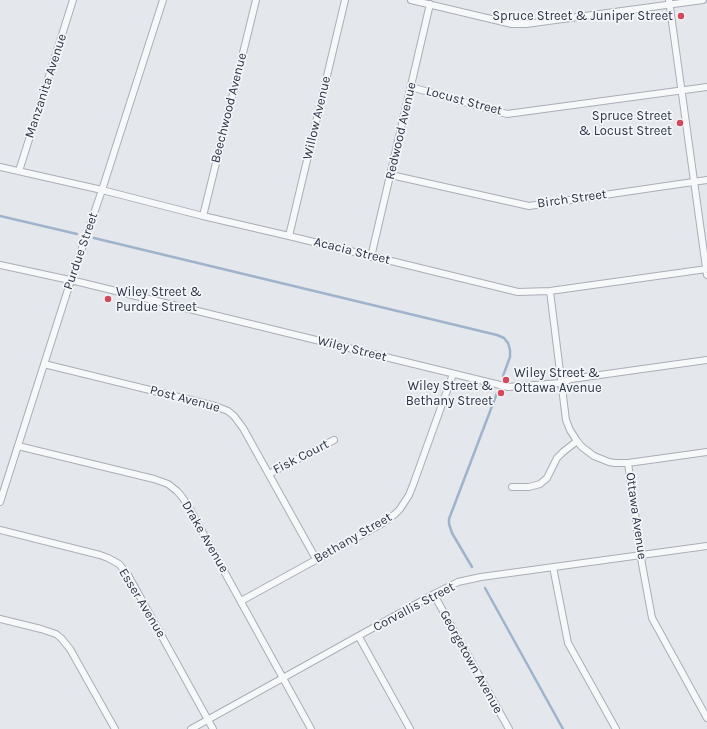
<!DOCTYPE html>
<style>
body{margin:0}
canvas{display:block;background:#e4e7ec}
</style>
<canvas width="707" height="729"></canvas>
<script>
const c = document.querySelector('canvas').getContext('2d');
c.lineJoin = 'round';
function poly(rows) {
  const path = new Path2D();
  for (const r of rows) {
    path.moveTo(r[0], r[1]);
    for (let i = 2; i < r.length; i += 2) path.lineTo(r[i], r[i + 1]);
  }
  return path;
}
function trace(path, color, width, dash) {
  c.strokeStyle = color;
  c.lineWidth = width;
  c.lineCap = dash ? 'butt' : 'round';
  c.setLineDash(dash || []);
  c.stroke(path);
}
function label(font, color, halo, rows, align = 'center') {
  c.font = font + ' Karla,sans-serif';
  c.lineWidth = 3.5;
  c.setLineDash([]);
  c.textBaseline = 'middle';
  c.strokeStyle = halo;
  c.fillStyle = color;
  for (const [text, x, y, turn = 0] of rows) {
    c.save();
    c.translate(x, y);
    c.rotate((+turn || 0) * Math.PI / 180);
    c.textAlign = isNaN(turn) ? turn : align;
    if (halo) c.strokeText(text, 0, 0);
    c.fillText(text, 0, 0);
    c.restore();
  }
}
trace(poly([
 [0,216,77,234],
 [94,238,497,335,504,338,508,343,510,350,510,357,503,376],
 [472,567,452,533,449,524,449,519,497,393],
 [485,588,563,729]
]), '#9fb4cc', 2.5);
const street = poly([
 [411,0,512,24,526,24,703,0],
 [669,0,707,275],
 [411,87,507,114,707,87],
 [0,167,102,190,203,216,289,236,518,292,550,291,707,269],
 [19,171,73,0],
 [391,175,529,206,707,180],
 [203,216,256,0],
 [289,236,345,0],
 [371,257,430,4],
 [0,265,79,282,508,387,561,383,571,379,707,360],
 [550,291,566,420,570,430,577,441,582,447,594,456,609,462,615,463,628,463,707,452],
 [44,364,215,406,228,411,234,416,243,428,316,559],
 [18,446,154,479,168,484,177,491,182,497,187,504,311,729],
 [628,463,642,564,652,618,707,718],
 [269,474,334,440],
 [512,487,529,487,540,484,547,478,557,458,563,452,577,441],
 [0,502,71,280,102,190,163,0],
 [0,530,100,555,108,558,119,564,128,575,213,729],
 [553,567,568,643,616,729],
 [434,594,438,602,509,729],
 [241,601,383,523,395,514,400,509,409,495,413,485,453,374],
 [0,619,41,629,56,634,61,638,70,649,115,729],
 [359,637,410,729],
 [191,729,434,594,458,582,481,577,707,546]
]);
trace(street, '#a9aeb7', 8);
trace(street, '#f7f8fa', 6);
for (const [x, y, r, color] of [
 [681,16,4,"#d1495b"],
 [680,123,4,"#d1495b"],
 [108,299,4,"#d1495b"],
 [506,380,4,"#d1495b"],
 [501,393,4,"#d1495b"]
]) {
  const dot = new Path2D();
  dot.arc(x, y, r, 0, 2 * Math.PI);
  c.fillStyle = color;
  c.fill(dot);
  trace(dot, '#f4f6f9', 1.5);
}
label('13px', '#2b3445', '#f4f6f9', [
 ["Spruce Street & Juniper Street",673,16],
 ["Spruce Street",672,116],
 ["& Locust Street",672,131],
 ["Wiley Street &",116,292,"left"],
 ["Purdue Street",116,307,"left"],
 ["Wiley Street &",514,373,"left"],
 ["Ottawa Avenue",514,388,"left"],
 ["Wiley Street &",493,386],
 ["Bethany Street",493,401]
], 'right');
label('13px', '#2b3445', '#f4f6f9', [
 ["Manzanita Avenue",46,86,-72],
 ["Locust Street",464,101,15],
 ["Beechwood Avenue",229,108,-76],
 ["Willow Avenue",317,118,-77],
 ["Redwood Avenue",401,131,-77],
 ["Birch Street",572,199,-8],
 ["Purdue Street",81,251,-71],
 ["Acacia Street",352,251,14],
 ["Wiley Street",352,349,14],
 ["Post Avenue",185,399,15],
 ["Fisk Court",301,457,-27],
 ["Ottawa Avenue",636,516,82],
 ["Drake Avenue",205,537,60],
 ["Bethany Street",353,538,-30],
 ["Esser Avenue",142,603,59],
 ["Corvallis Street",414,607,-28],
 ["Georgetown Avenue",471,662,61]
]);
</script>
